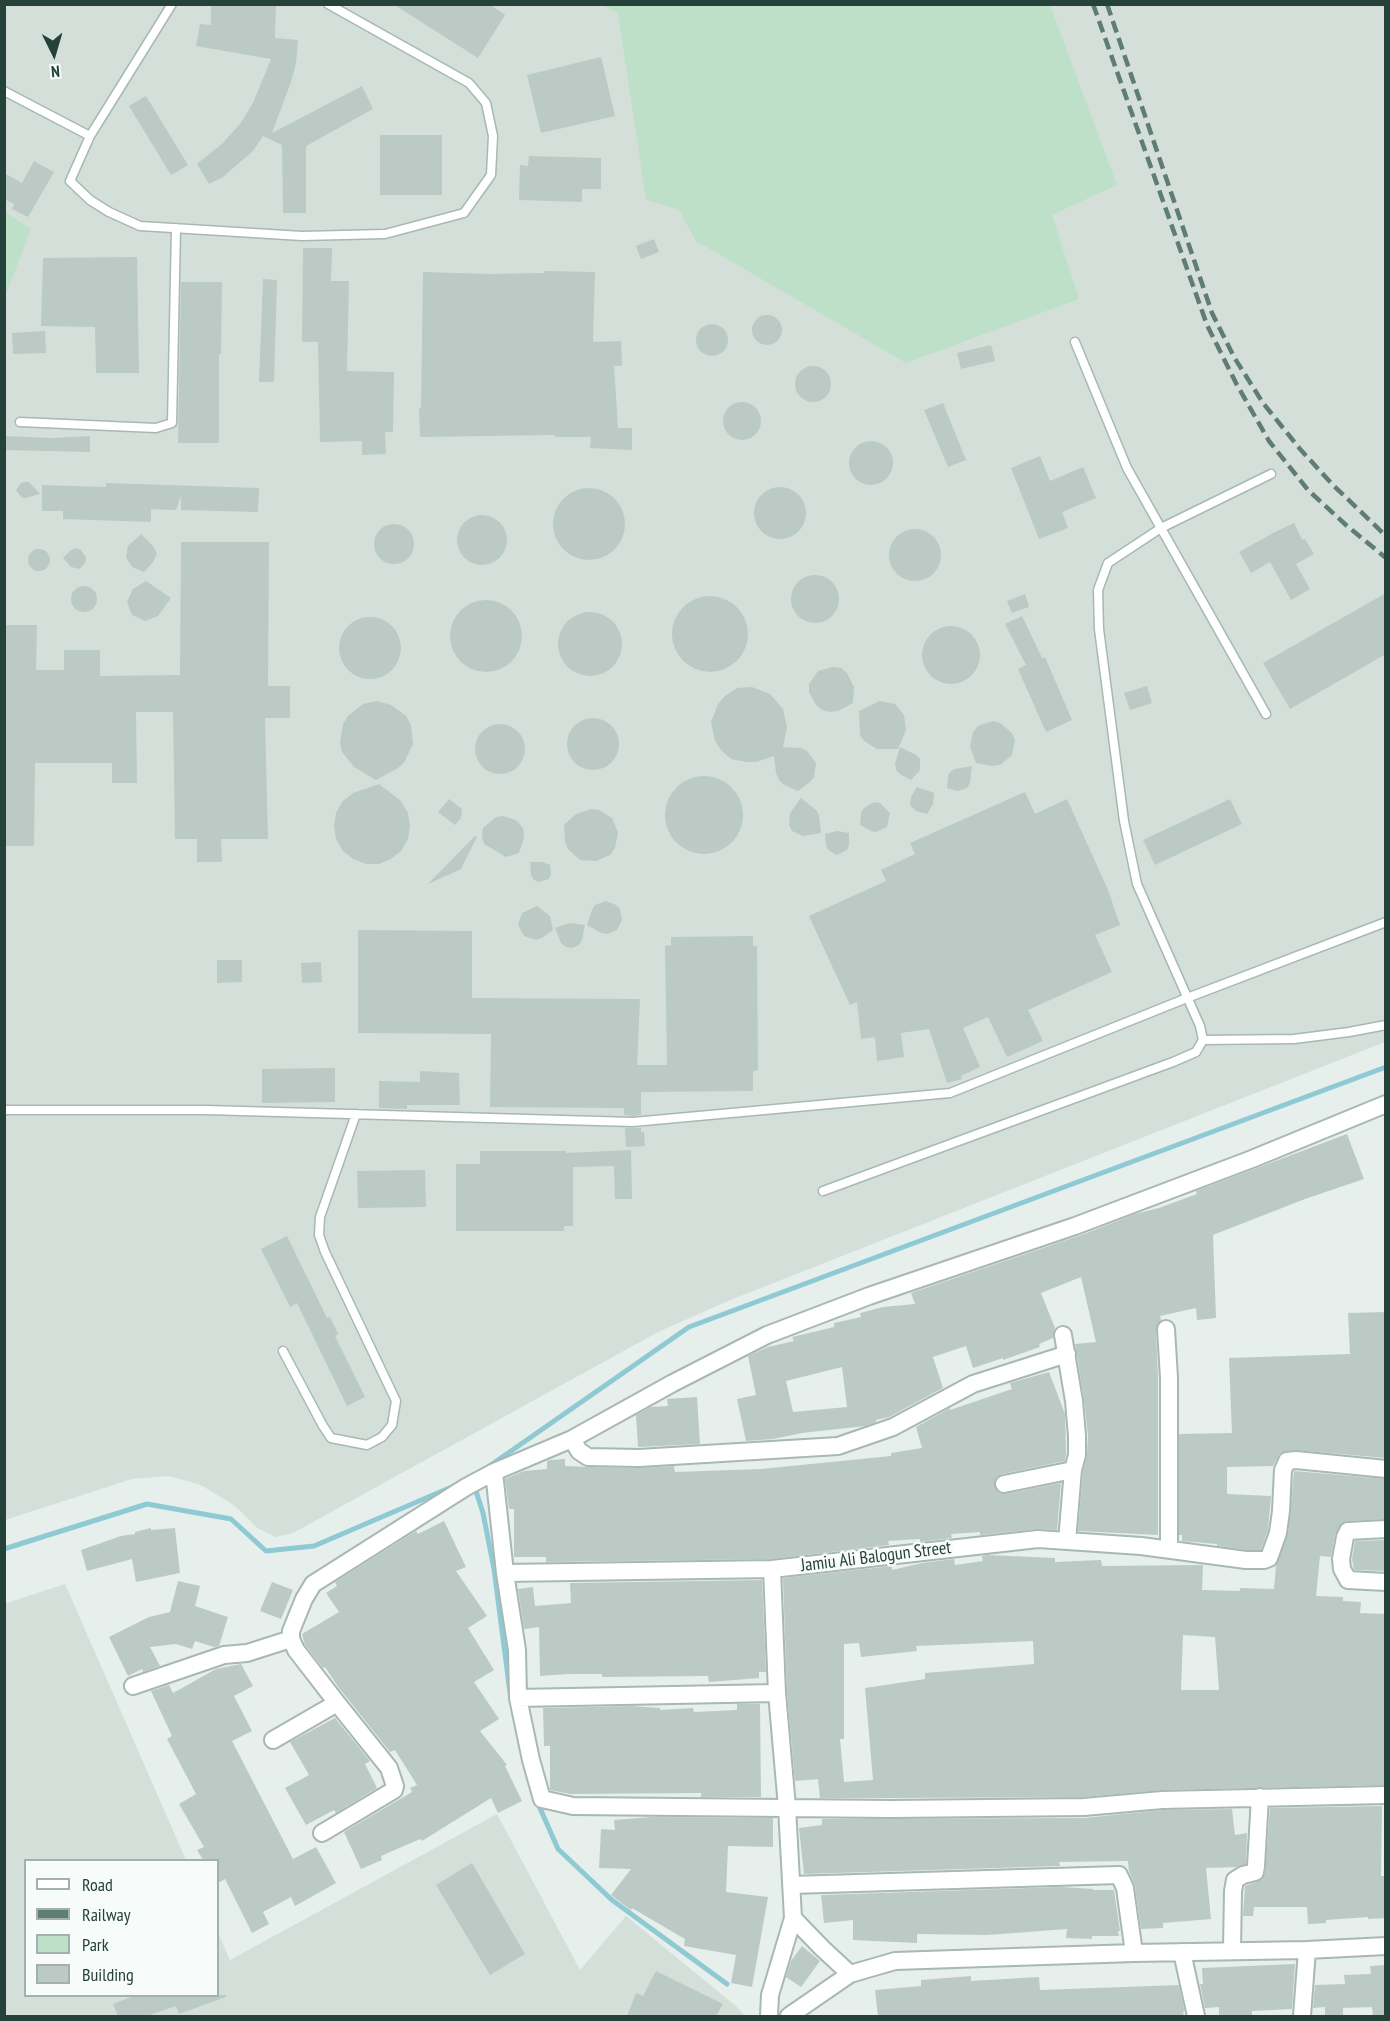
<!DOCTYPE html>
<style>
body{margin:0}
#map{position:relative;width:1390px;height:2021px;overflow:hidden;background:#e6efeb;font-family:"PT Sans Narrow",sans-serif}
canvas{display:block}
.frame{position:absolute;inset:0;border:6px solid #24423a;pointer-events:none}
.legend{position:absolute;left:24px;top:1859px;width:195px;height:138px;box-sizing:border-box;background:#f7fbf9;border:2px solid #a3b1ad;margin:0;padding:8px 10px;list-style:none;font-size:18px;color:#24423a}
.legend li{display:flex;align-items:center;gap:12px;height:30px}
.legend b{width:30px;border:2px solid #a3b1ad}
.north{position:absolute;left:24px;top:24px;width:60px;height:60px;-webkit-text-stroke:4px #f7fbf9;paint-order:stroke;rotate:175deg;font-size:16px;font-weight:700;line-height:24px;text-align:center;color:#24423a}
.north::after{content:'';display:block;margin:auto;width:21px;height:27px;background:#24423a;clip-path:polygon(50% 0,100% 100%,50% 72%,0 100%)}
</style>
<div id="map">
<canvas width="1390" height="2021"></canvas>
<div class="frame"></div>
<ul class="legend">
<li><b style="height:8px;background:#fff"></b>Road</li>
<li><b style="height:8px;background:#5f7d75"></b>Railway</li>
<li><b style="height:16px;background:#bfe0c8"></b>Park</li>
<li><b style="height:16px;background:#bbcac4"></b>Building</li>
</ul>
<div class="north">N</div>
</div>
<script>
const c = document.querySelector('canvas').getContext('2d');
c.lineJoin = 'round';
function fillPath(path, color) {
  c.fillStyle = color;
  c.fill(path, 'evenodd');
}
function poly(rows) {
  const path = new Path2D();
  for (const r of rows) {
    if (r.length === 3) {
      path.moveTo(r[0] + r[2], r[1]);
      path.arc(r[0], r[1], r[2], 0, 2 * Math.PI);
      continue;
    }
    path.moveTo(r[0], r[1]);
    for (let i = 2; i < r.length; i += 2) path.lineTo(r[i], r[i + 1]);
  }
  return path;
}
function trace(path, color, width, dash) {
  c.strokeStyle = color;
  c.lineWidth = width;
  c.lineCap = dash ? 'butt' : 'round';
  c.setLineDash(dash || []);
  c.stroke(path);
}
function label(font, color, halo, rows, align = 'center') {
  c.font = font + ' "PT Sans Narrow",sans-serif';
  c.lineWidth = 5;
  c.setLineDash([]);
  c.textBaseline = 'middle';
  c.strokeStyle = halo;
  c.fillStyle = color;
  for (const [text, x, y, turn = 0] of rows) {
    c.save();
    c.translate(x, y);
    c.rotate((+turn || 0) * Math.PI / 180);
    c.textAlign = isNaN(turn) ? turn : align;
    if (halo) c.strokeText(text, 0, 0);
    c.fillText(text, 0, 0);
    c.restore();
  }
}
fillPath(poly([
 [5,5,1385,5,1385,1042,728,1301,658,1332,293,1533,276,1537,257,1528,235,1506,201,1485,169,1476,132,1479,5,1520],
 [65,1584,186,1860,26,1860,26,1996,218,1996,218,1933,230,1960,497,1814,580,1970,626,1916,737,2007,745,2016,5,2016,4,1604]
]), '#d4dfda');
fillPath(poly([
 [602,5,1050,5,1117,185,1052,215,1079,299,906,363,696,241,679,210,646,200,618,14],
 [5,212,31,229,5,297,5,211]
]), '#bfe0c8');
trace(poly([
 [488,1467,689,1327,1386,1067],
 [474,1485,483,1513,494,1569,511,1700],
 [4,1549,147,1504,231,1519,266,1551,314,1546,454,1486],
 [536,1799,558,1849,612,1900,727,1984]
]), '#8ec9d4', 5);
fillPath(poly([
 [211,4,276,4,275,38,298,40,296,63,291,82,272,133,362,86,373,109,306,146,306,213,283,213,282,145,263,136,253,151,239,163,223,177,209,184,197,164,223,143,240,124,253,103,271,59,196,46,200,24,211,25],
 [393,4,489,4,505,15,478,58],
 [601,57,615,116,541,133,527,75],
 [146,96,188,165,171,175,129,106],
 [380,135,442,135,442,195,380,195],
 [529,156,601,158,601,189,582,189,582,202,519,200,520,165,528,166],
 [34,161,54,172,28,217,12,209,14,204,4,199,4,173,22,183],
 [654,239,659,252,641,259,636,246],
 [303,248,332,248,331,281,349,281,347,371,394,372,393,432,385,432,386,454,362,455,362,441,320,442,318,342,302,342],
 [137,257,139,373,96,373,95,327,41,326,43,258],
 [544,271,595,272,593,342,621,341,622,366,614,366,618,428,632,428,632,450,590,448,591,437,555,437,555,435,420,437,419,408,421,408,423,272,489,274,544,273],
 [263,279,277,280,274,382,259,382],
 [181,282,222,282,221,354,219,354,219,443,178,443],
 [767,330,15],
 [712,340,16],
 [45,331,46,353,13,354,12,333],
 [991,345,995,361,961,369,957,353],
 [813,384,18],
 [742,421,19],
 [943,403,966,460,948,467,924,410],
 [4,436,53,438,90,436,90,452,4,450],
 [871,463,22],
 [1040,456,1050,481,1083,467,1096,498,1062,512,1068,528,1039,539,1011,468],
 [25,482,29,482,40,494,25,498,21,497,16,490,21,483],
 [106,483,259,488,258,512,181,510,181,496,176,510,151,509,151,522,63,519,63,511,42,511,42,485,106,487],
 [780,513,26],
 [589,524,36],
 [482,540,25],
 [1294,523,1302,540,1305,539,1314,554,1296,564,1310,589,1291,600,1270,562,1251,573,1239,552,1275,532],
 [394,544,20],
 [915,555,26],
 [141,534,153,546,157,554,153,562,144,572,132,567,126,557,128,546],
 [181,542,269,542,268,686,290,686,290,718,265,718,268,839,221,839,222,862,197,862,197,839,175,839,173,712,136,712,137,783,112,783,112,763,35,763,34,846,4,846,4,625,37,625,36,670,64,670,64,650,100,650,100,676,180,675],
 [76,548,81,550,86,558,85,563,80,569,71,567,63,558,71,550],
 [39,560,11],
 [815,599,24],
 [146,581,171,598,158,616,145,621,132,615,127,602,133,589],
 [84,599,13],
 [1386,593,1386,654,1290,709,1263,663],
 [1025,594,1029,607,1012,613,1007,601],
 [710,634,38],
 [486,636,36],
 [590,644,32],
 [1022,616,1042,658,1045,657,1072,720,1046,732,1018,669,1026,665,1005,624],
 [370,648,31],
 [951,655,29],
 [833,667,841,668,847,673,854,687,853,703,838,711,830,712,822,710,816,705,809,692,809,684,818,671],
 [1147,686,1152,703,1130,710,1124,693],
 [752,687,770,694,783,709,787,727,783,747,801,748,807,751,816,763,814,777,810,782,798,791,784,785,779,780,776,773,774,756,756,762,747,762,731,759,721,750,715,741,711,722,718,704,725,696,737,688],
 [377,701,391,705,406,716,411,725,413,744,405,761,398,768,376,780,354,767,342,752,340,742,343,724,348,716,363,704],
 [880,701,895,704,904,715,906,730,898,749,877,749,864,741,860,735,859,711],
 [593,744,26],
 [993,721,1000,723,1012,733,1015,740,1012,755,1000,765,992,766,976,763,970,747,973,732,978,726],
 [500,749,25],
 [900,747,916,755,920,759,920,770,911,780,900,774,896,770,895,764],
 [972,766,970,783,967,788,958,791,947,788,948,776,950,772,955,769],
 [704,815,39],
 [379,784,401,801,408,813,410,826,408,839,401,851,391,859,379,864,366,864,353,859,343,851,336,839,334,826,336,813,342,802,353,793],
 [917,787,934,793,933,804,927,814,916,811,910,805,911,797],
 [1025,792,1035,814,1067,799,1108,890,1120,925,1095,935,1112,972,1028,1010,1043,1041,1007,1057,988,1017,963,1028,980,1067,961,1076,962,1079,947,1083,929,1029,901,1033,904,1057,877,1061,875,1037,861,1039,857,1002,850,1005,809,916,886,881,881,870,915,854,910,843],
 [801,798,816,810,819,815,821,833,803,836,792,831,789,825,790,813],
 [449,799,462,809,461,818,455,825,438,812],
 [1230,799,1242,824,1155,865,1143,840],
 [874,802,880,803,890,813,887,827,876,832,871,831,860,825,861,813,864,808],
 [591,809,599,810,612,818,618,833,615,848,610,855,596,861,580,860,568,849,565,842,564,825,576,814],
 [503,816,516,820,523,828,524,838,519,853,506,857,484,844,482,838,483,828,496,817],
 [837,831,849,833,849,845,847,850,837,855,828,850,826,845,825,834],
 [475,836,477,837,461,869,428,884],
 [530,862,543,862,550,865,551,874,549,879,539,882,534,880,531,875],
 [606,901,616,905,620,909,622,920,617,930,607,934,601,933,587,925,592,910,595,905],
 [537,906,550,916,553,930,542,938,536,940,524,936,518,925,522,913],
 [570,923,585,925,582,940,579,945,572,948,566,947,561,943,555,928],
 [358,930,472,931,472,998,640,999,637,1065,667,1065,665,946,671,945,671,937,753,936,753,946,757,946,758,1070,753,1071,753,1091,641,1092,641,1115,633,1116,624,1115,624,1108,490,1107,491,1034,358,1033],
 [217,960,242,960,242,982,217,983],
 [321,962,322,982,302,983,301,963],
 [335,1068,335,1102,262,1103,262,1069],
 [420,1071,459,1073,460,1105,407,1105,407,1109,379,1108,379,1081,420,1082],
 [625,1128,641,1128,641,1132,644,1132,645,1146,626,1147],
 [1347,1134,1364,1179,1305,1199,1213,1235,1216,1318,1197,1320,1196,1308,1160,1316,1161,1320,1156,1330,1158,1378,1158,1535,1078,1531,1083,1472,1087,1455,1088,1436,1084,1400,1075,1344,1096,1342,1081,1277,1041,1293,1055,1328,1053,1338,1039,1344,1040,1347,1003,1360,1003,1358,973,1368,966,1346,933,1357,943,1388,889,1417,876,1420,876,1422,865,1426,802,1433,773,1439,746,1441,737,1399,756,1395,748,1356,768,1347,794,1341,792,1337,834,1327,834,1323,861,1317,860,1313,883,1307,915,1304,911,1293,1084,1234,1135,1214,1159,1208,1197,1194,1196,1191],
 [842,1367,847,1407,793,1412,786,1381],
 [631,1150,632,1199,615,1199,614,1166,573,1167,573,1226,564,1226,564,1231,456,1231,456,1164,480,1164,480,1151,566,1151,566,1153],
 [425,1170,426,1207,358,1208,357,1171],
 [287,1236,327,1318,330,1317,338,1334,335,1336,365,1397,347,1406,297,1303,290,1307,261,1249],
 [1386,1312,1386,1458,1295,1450,1280,1453,1273,1466,1227,1467,1227,1494,1271,1496,1268,1530,1261,1550,1247,1550,1217,1546,1217,1544,1182,1541,1182,1535,1179,1535,1179,1434,1232,1433,1229,1358,1350,1354,1348,1313],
 [1049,1372,1065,1414,1066,1454,1065,1461,1002,1474,997,1477,994,1485,997,1491,1005,1494,1061,1483,1057,1530,1037,1529,980,1535,980,1532,951,1534,952,1538,920,1542,920,1539,888,1541,889,1545,771,1559,546,1562,546,1557,514,1557,514,1509,509,1509,505,1479,524,1471,547,1469,547,1461,550,1460,565,1459,565,1466,588,1467,639,1468,674,1466,675,1472,761,1469,891,1456,891,1453,922,1448,916,1427,950,1408,950,1410,1012,1389,1010,1383],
 [697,1397,700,1444,638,1447,636,1415,651,1407,668,1406,667,1399],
 [1294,1471,1386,1479,1386,1519,1347,1521,1342,1523,1335,1535,1331,1557,1320,1556,1316,1596,1343,1597,1343,1601,1361,1602,1360,1613,1386,1614,1386,1785,1162,1790,1083,1797,891,1798,820,1798,818,1779,795,1781,787,1692,783,1578,892,1566,892,1570,922,1563,954,1559,955,1565,983,1561,982,1556,987,1555,1055,1558,1055,1562,1101,1560,1102,1566,1203,1565,1202,1590,1240,1591,1240,1588,1274,1589,1276,1566,1288,1534],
 [1183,1635,1215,1637,1219,1690,1181,1690],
 [1033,1641,1034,1664,925,1673,925,1679,865,1688,873,1780,844,1782,840,1739,844,1739,844,1644,859,1643,861,1657,917,1651,916,1646],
 [444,1521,466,1567,456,1571,487,1616,468,1628,494,1670,474,1682,499,1719,480,1731,507,1765,505,1766,522,1801,498,1813,491,1798,422,1841,420,1839,381,1856,382,1860,361,1869,344,1832,412,1792,410,1788,417,1785,395,1750,390,1752,339,1688,325,1667,323,1668,305,1645,302,1634,339,1612,326,1593,337,1586,335,1582,416,1531,418,1534],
 [151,1528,151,1530,175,1528,180,1573,136,1582,132,1559,87,1571,81,1550,121,1536,135,1534,135,1532],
 [1386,1540,1386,1571,1354,1570,1352,1559,1355,1541],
 [762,1580,766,1672,759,1672,759,1678,722,1681,709,1682,708,1676,602,1677,602,1674,569,1674,540,1676,539,1627,524,1629,518,1589,533,1587,535,1606,571,1603,570,1583],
 [178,1581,200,1586,195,1606,228,1617,219,1646,214,1647,195,1641,192,1649,176,1644,150,1647,160,1666,143,1672,142,1669,128,1676,109,1637,149,1617,170,1612],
 [272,1582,293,1590,281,1619,260,1611],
 [241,1664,253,1686,234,1696,252,1731,232,1741,293,1859,316,1847,336,1883,295,1906,291,1897,263,1912,269,1924,252,1933,225,1879,218,1883,218,1860,203,1860,197,1850,204,1847,179,1804,196,1794,167,1739,172,1736,151,1691,169,1685,173,1693,216,1669],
 [737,1704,760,1704,761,1797,701,1797,701,1793,570,1794,550,1790,550,1746,544,1746,543,1708,632,1706,660,1708,660,1710,693,1708,694,1712,737,1710],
 [335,1718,370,1761,365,1764,377,1788,336,1813,334,1810,306,1825,285,1788,309,1775,290,1742],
 [1382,1806,1381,1876,1386,1876,1386,1918,1368,1919,1368,1917,1326,1920,1326,1923,1308,1924,1307,1907,1254,1907,1253,1916,1243,1916,1245,1886,1262,1880,1265,1874,1270,1808],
 [1232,1809,1235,1835,1247,1833,1246,1864,1236,1867,1206,1868,1211,1919,1163,1923,1163,1928,1141,1929,1135,1886,1129,1871,1128,1861,1059,1862,1060,1866,804,1874,799,1828,822,1825,822,1819,1084,1818,1163,1810],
 [651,1817,773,1818,773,1847,728,1846,726,1892,768,1897,752,1987,731,1983,736,1955,684,1946,685,1939,632,1908,631,1910,611,1895,631,1869,599,1868,601,1829,615,1830,614,1820],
 [472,1863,525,1954,490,1975,436,1885],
 [1061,1887,1093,1889,1093,1890,1114,1890,1120,1931,1118,1931,1119,1936,1092,1936,1092,1939,1066,1938,1067,1929,987,1935,917,1934,917,1943,853,1940,853,1920,824,1923,821,1895],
 [802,1946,820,1961,801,1987,786,1977,791,1961],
 [1295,1964,1292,2009,1252,2011,1252,2016,1219,2016,1219,2007,1205,2008,1200,1984,1203,1984,1202,1968],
 [1386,1965,1386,2016,1373,2016,1372,2007,1343,2008,1343,2015,1325,2016,1325,2007,1313,2008,1315,1985,1345,1984,1344,1975,1371,1974,1370,1966],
 [656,1971,723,2004,716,2016,627,2016,636,1993,643,1996],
 [971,1976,971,1981,1039,1977,1040,1990,1179,1985,1184,2009,1183,2016,878,2016,875,1990,921,1986,921,1980],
 [136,1995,226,1995,226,1997,179,2014,176,2006,147,2016,118,2016,113,2004]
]), '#bbcac4');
const service = poly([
 [172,4,90,136,70,181,90,200,109,212,140,226,302,236,385,234,464,213,491,175,493,136,486,103,469,83,328,4],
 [4,91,90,136],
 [1075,342,1127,468,1266,714],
 [20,422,156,428,172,423,176,228],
 [1203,1040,1294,1039,1349,1032,1386,1025],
 [4,1110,206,1110,633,1122,950,1093,1187,998,1386,922],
 [823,1191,1173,1062,1196,1052,1203,1040,1200,1026,1137,884,1124,821,1099,629,1098,590,1108,563,1161,528,1271,474],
 [283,1351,323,1426,331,1438,367,1445,382,1437,392,1425,396,1401,325,1252,319,1235,320,1217,356,1114]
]);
const minor = poly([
 [1166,1329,1169,1378,1169,1549],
 [1063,1335,1074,1401,1077,1436,1077,1455,1073,1470,1067,1541],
 [572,1439,579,1451,588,1457,639,1458,838,1446,893,1427,973,1384,1067,1354],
 [494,1472,505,1573,517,1650,518,1698,531,1760,542,1799,573,1806,891,1809,1084,1807,1162,1800,1386,1795],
 [1004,1484,1073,1470],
 [1386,1529,1348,1531,1345,1537,1341,1559,1342,1569,1348,1580,1386,1582],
 [505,1573,772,1569,1038,1539,1141,1546,1246,1560,1264,1560,1269,1558,1278,1533,1281,1511,1283,1470,1287,1461,1296,1460,1386,1469],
 [133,1686,224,1655,247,1653,291,1639],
 [518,1698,777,1693],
 [273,1740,337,1703],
 [322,1833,394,1790,395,1786,389,1768,337,1703,296,1650,291,1639,291,1631,304,1599,313,1584,466,1487,494,1472,572,1439,673,1383,767,1335,869,1296,1075,1226,1252,1159,1386,1104],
 [791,1885,1119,1875,1125,1888,1134,1953],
 [793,1918,822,1948,850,1974],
 [1232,1951,1233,1891,1235,1880,1243,1875,1255,1872,1256,1866,1260,1797],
 [1182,1952,1196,2016],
 [769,2016,770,1995,793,1918,787,1807,777,1693,772,1569],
 [789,2016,850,1974,895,1961,1134,1953,1307,1950,1386,1946],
 [1302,2016,1307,1950]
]);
trace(service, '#a8b8b2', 11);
trace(minor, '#a8b8b2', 20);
trace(service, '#fff', 8);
trace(minor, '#fff', 16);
trace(poly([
 [1093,4,1207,325,1237,385,1269,441,1308,490,1346,525,1386,558],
 [1107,4,1212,313,1234,357,1263,403,1300,449,1332,484,1386,536]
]), '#5f7d75', 4.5, [12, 6]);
label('18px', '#24423a', '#f7fbf9', [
 ["Jamiu Ali Balogun Street",876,1557,-7]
]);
</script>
